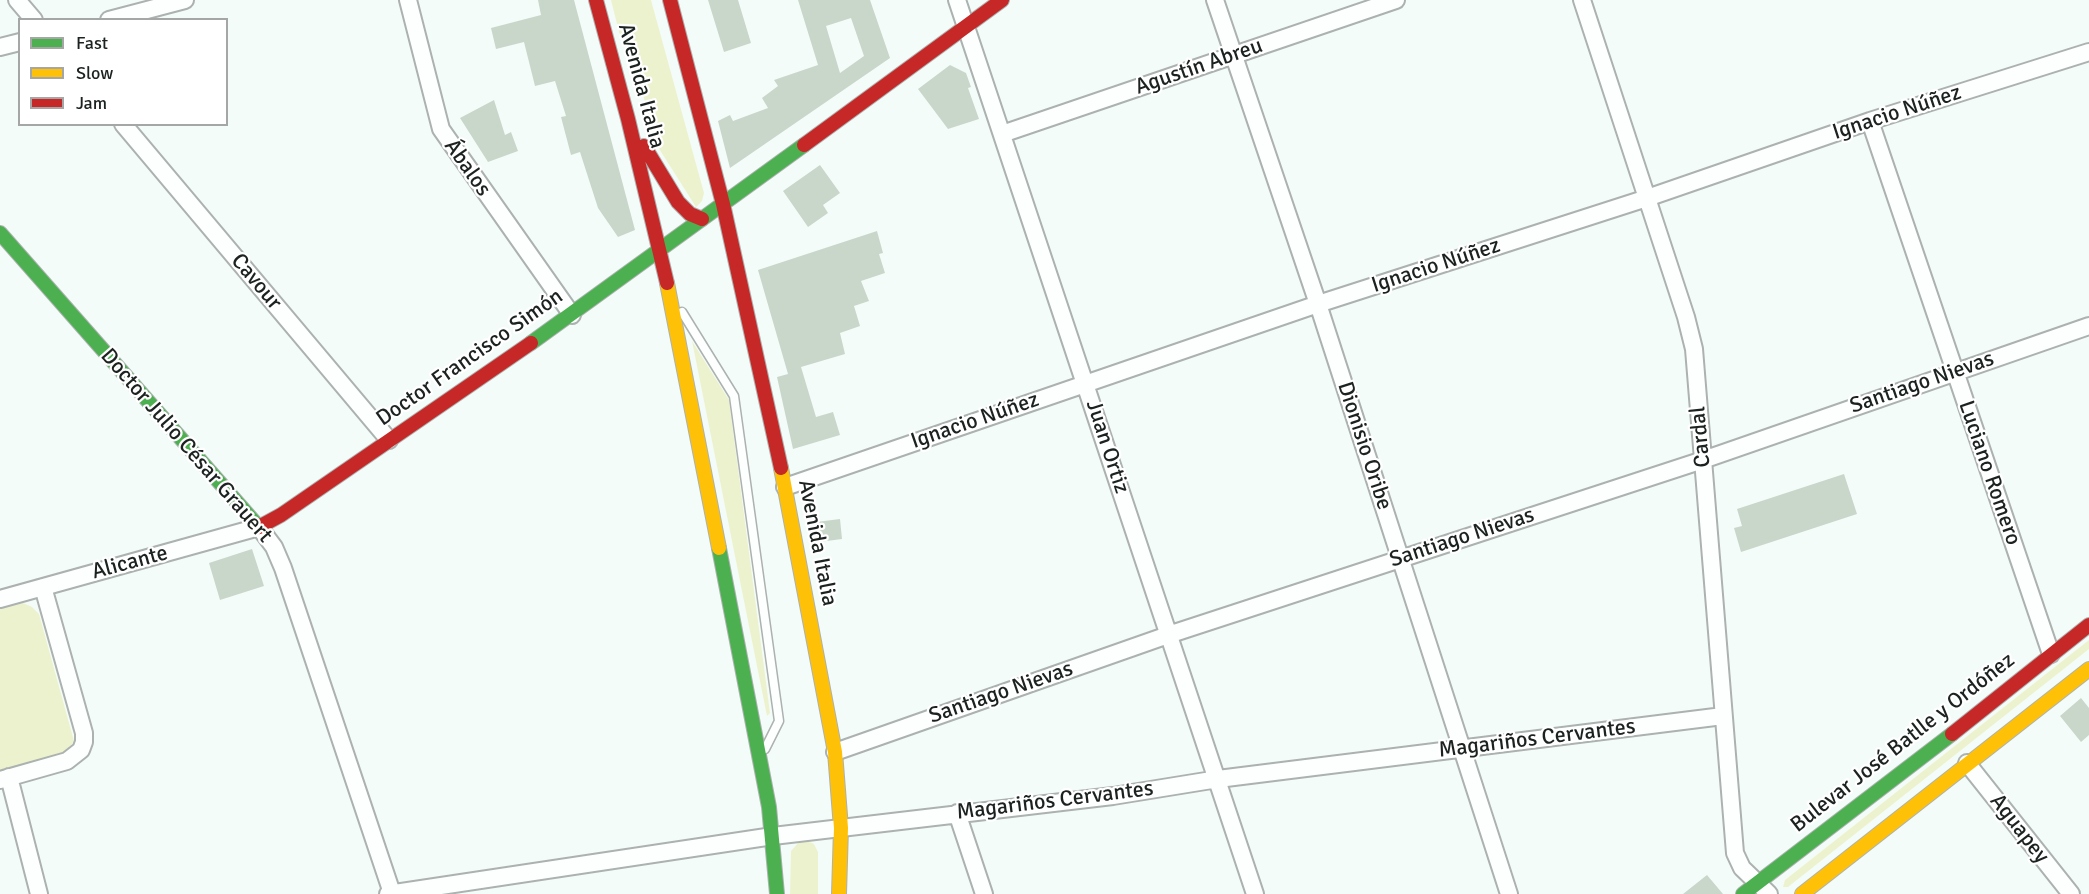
<!DOCTYPE html>
<meta charset="utf-8">
<style>
body{margin:0}
#map{position:relative;width:2089px;height:894px;overflow:hidden;background:#f4fcf9;font-family:Signika,sans-serif}
canvas{display:block}
.legend{position:absolute;left:18px;top:18px;width:210px;height:108px;box-sizing:border-box;background:#fff;border:2px solid #a4a7a6;margin:0;padding:8px 10px;list-style:none;font-size:18px;color:#1b2220}
.legend li{display:flex;align-items:center;gap:12px;height:30px}
.legend b{width:30px;border:2px solid #a4a7a6}
</style>
<div id="map">
<canvas width="2089" height="894"></canvas>
<ul class="legend">
<li><b style="height:8px;background:#4caf50"></b>Fast</li>
<li><b style="height:8px;background:#ffc107"></b>Slow</li>
<li><b style="height:8px;background:#c62828"></b>Jam</li>
</ul>
</div>
<script>
const c = document.querySelector('canvas').getContext('2d');
c.lineJoin = 'round';
function fillPath(path, color) {
  c.fillStyle = color;
  c.fill(path, 'evenodd');
}
function poly(rows) {
  const path = new Path2D();
  for (const r of rows) {
    path.moveTo(r[0], r[1]);
    for (let i = 2; i < r.length; i += 2) path.lineTo(r[i], r[i + 1]);
  }
  return path;
}
function trace(path, color, width, dash) {
  c.strokeStyle = color;
  c.lineWidth = width;
  c.lineCap = dash ? 'butt' : 'round';
  c.setLineDash(dash || []);
  c.stroke(path);
}
function label(font, color, halo, rows, align = 'center') {
  c.font = font + ' Signika,sans-serif';
  c.lineWidth = 4.5;
  c.setLineDash([]);
  c.textBaseline = 'middle';
  c.strokeStyle = halo;
  c.fillStyle = color;
  for (const [text, x, y, turn = 0] of rows) {
    c.save();
    c.translate(x, y);
    c.rotate((+turn || 0) * Math.PI / 180);
    c.textAlign = isNaN(turn) ? turn : align;
    if (halo) c.strokeText(text, 0, 0);
    c.fillText(text, 0, 0);
    c.restore();
  }
}
fillPath(poly([
 [611,0,651,0,704,193,702,201,696,207,656,144,641,87,619,32],
 [692,341,729,400,770,713,767,716],
 [23,603,32,607,39,614,74,741,65,753,0,770,0,608],
 [2089,640,2089,649,1788,887,1783,887,1785,880],
 [805,840,814,844,818,852,818,894,790,894,791,851,799,842]
]), '#edf2ce');
fillPath(poly([
 [538,0,574,0,635,230,618,237,598,208,580,152,571,155,561,117,566,116,555,81,535,86,524,42,496,49,491,28,541,15],
 [708,0,738,0,751,43,724,52],
 [798,0,870,0,890,58,730,168,718,121,730,115,733,121,768,108,762,98,778,86,774,80,818,65],
 [851,18,864,56,840,73,826,26],
 [950,65,966,73,971,87,968,88,979,119,948,129,918,89],
 [494,100,505,135,511,132,518,151,488,162,460,118],
 [820,165,840,193,823,205,828,213,808,227,783,191],
 [877,231,883,253,879,254,885,273,861,281,869,301,854,306,860,326,840,333,845,354,801,367,816,417,833,412,840,435,793,449,777,377,788,374,758,270],
 [1844,474,1857,514,1741,552,1734,528,1742,526,1737,509],
 [840,519,842,539,819,542,816,522],
 [252,549,264,586,220,600,209,563],
 [2081,698,2089,708,2089,735,2081,742,2060,716],
 [1707,875,1723,894,1683,894]
]), '#c9d7ca');
const lane = poly([
 [682,312,734,396,779,721,765,749]
]);
const street = poly([
 [17,0,34,20],
 [408,0,441,129,572,315],
 [957,0,1255,894],
 [1215,0,1318,304,1509,894],
 [1582,0,1686,317,1694,349,1735,853,1742,868,1769,894],
 [109,20,185,0],
 [0,47,20,42],
 [1870,121,2051,654],
 [123,124,389,440],
 [1002,134,1396,0],
 [785,487,1318,304,1647,198,1870,121,2089,52],
 [0,599,259,527,274,547,283,568,392,893],
 [835,752,1168,635,1703,460,2089,326],
 [1967,763,2071,894],
 [9,777,39,894],
 [0,780,67,761,81,750,84,742,84,733,43,587],
 [957,813,984,894],
 [388,894,773,836,1113,796,1218,779,1723,716]
]);
const fast = poly([
 [0,233,257,525],
 [531,343,804,145],
 [719,548,769,807,777,894],
 [1743,894,1952,734]
]);
const slow = poly([
 [667,283,719,548],
 [781,468,835,752,841,828,839,894],
 [1802,894,2089,669]
]);
const jam = poly([
 [596,0,628,119,667,283],
 [670,0,723,204,781,468],
 [804,145,1002,0],
 [644,146,678,202,690,214,702,219],
 [257,525,259,527,281,515,531,343],
 [1952,734,2089,625]
]);
trace(lane, '#acb2b0', 11);
trace(street, '#acb2b0', 20);
trace(fast, '#acb2b0', 16);
trace(slow, '#acb2b0', 16);
trace(jam, '#acb2b0', 16);
trace(lane, '#fdfffe', 8);
trace(street, '#fdfffe', 16);
trace(fast, '#4caf50', 14);
trace(slow, '#ffc107', 14);
trace(jam, '#c62828', 14);
label('22px', '#1b2220', '#fff', [
 ["Agustín Abreu",1199,67,-19],
 ["Avenida Italia",641,86,75],
 ["Ignacio Núñez",1897,113,-18],
 ["Ábalos",467,168,55],
 ["Ignacio Núñez",1436,266,-18],
 ["Cavour",256,282,50],
 ["Doctor Francisco Simón",470,358,-35],
 ["Santiago Nievas",1922,383,-19],
 ["Ignacio Núñez",975,421,-19],
 ["Cardal",1701,437,-95],
 ["Doctor Julio César Grauert",186,446,49],
 ["Dionisio Oribe",1364,446,72],
 ["Juan Ortiz",1107,447,72],
 ["Luciano Romero",1989,473,71],
 ["Santiago Nievas",1462,538,-18],
 ["Avenida Italia",817,543,79],
 ["Alicante",130,563,-15],
 ["Santiago Nievas",1001,693,-19],
 ["Magariños Cervantes",1537,739,-7],
 ["Bulevar José Batlle y Ordóñez",1903,743,-38],
 ["Magariños Cervantes",1055,801,-7],
 ["Aguapey",2019,829,52]
]);
</script>
